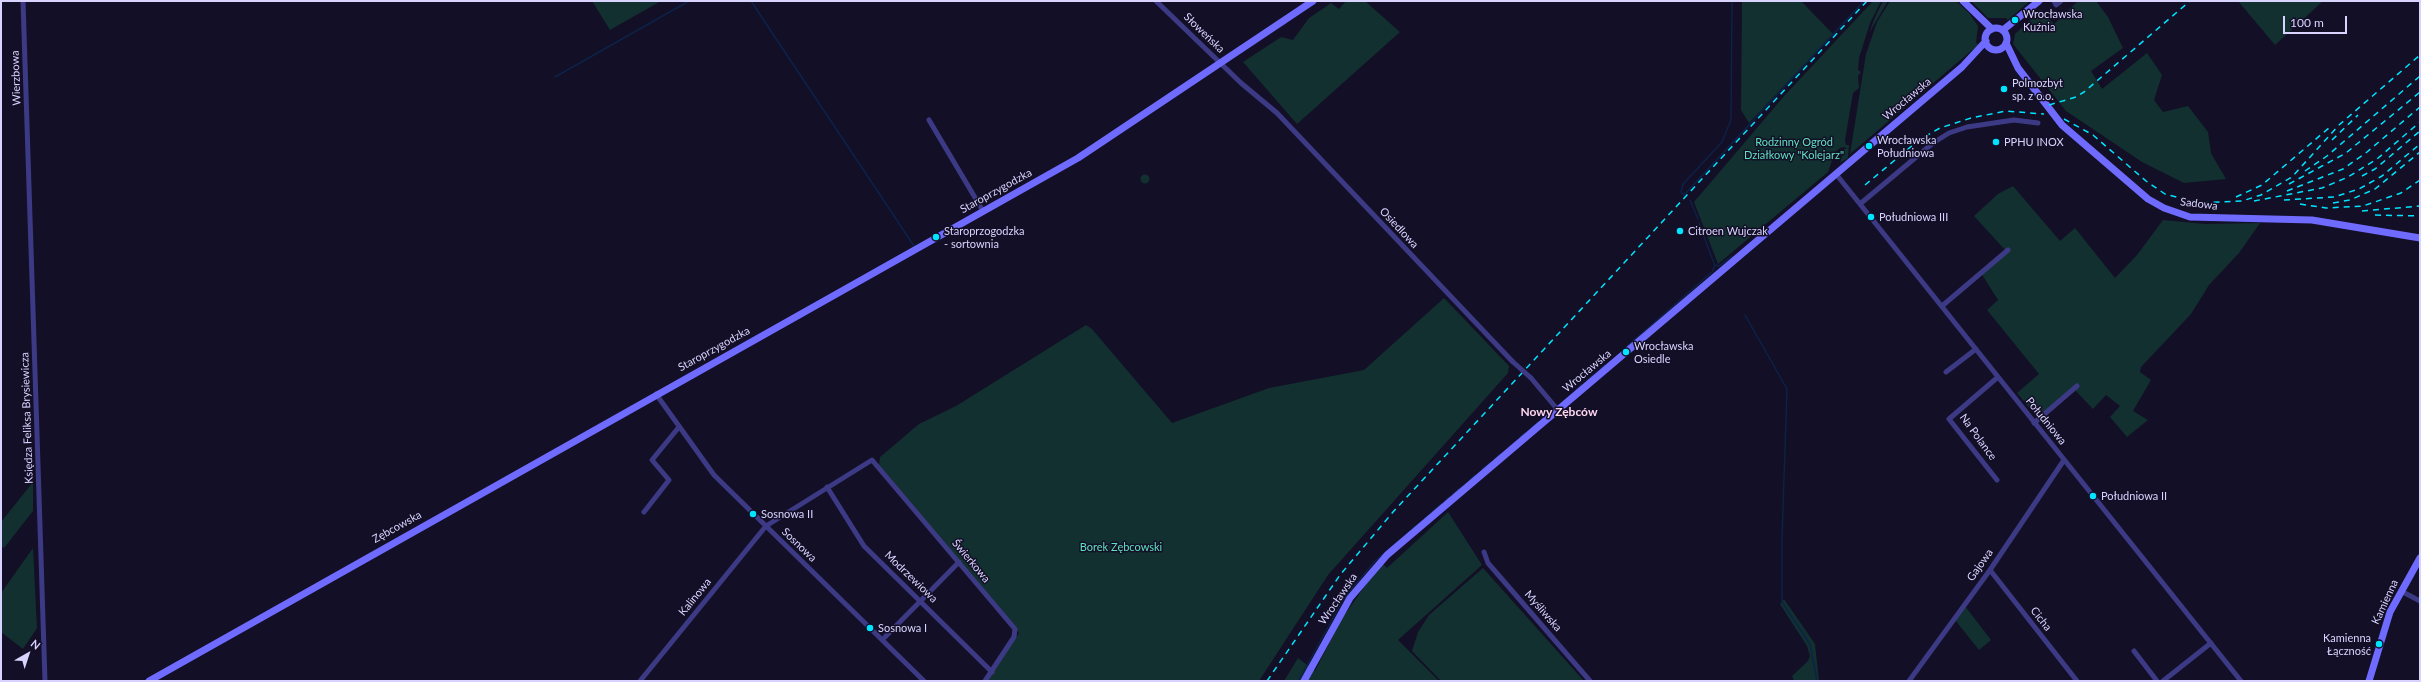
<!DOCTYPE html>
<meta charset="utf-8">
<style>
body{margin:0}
#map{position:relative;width:2421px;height:682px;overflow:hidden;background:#130f26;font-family:Lato,sans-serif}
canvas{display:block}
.frame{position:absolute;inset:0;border:2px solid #d9d4ff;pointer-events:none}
.north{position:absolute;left:8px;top:634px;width:40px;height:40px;-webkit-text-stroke:3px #130f26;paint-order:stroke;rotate:39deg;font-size:11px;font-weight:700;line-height:16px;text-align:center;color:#d9d4ff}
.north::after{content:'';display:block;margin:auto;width:14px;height:18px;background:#d9d4ff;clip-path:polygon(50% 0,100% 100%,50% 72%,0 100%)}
.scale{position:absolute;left:2283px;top:16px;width:64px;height:18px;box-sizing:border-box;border:2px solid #d9d4ff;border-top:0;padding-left:5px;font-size:12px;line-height:14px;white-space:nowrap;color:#d9d4ff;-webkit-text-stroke:3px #130f26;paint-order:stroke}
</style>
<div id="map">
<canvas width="2421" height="682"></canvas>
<div class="frame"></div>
<div class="north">N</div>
<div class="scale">100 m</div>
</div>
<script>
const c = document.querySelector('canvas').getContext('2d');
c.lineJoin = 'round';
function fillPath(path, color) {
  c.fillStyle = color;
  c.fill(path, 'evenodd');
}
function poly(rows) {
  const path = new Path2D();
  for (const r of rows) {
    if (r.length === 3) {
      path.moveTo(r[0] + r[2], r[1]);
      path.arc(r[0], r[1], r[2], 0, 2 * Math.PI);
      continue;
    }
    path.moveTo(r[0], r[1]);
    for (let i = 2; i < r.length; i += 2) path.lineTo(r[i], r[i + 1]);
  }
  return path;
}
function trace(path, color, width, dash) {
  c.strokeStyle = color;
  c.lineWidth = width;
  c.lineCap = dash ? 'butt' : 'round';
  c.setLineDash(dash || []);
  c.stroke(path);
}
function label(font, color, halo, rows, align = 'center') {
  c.font = font + ' Lato,sans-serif';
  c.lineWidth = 3;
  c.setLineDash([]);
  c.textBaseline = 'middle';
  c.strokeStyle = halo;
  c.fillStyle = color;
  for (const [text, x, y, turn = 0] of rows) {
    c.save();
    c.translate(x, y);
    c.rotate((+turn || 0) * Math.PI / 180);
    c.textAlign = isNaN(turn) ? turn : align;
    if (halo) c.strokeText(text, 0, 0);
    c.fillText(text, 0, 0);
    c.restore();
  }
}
fillPath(poly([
 [592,1,661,1,610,30],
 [1346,1,1365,1,1400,32,1297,124,1243,62,1281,37,1293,40,1309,18,1331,3,1339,9],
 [1742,1,1801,1,1833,34,1749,123,1741,110],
 [1873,1,1881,1,1870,23,1859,58,1858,70,1861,72,1858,76,1859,88,1853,93,1845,140,1846,145,1849,145,1848,158,1840,163,1844,149,1846,149,1845,147,1840,148,1835,152,1828,172,1718,264,1694,202,1785,95],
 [1883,1,1888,1,1869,33,1876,15],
 [1890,1,1956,1,1969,13,1978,26,1976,42,1978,45,1850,154,1866,54,1877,22],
 [1971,1,2030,1,2008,20,2006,18,1988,18],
 [2078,1,2096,1,2108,17,2123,48,2091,71,2102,89,2147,53,2162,75,2154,100,2163,112,2188,106,2208,132,2211,153,2226,179,2184,183,2142,162,2066,111,2013,44,2015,34,2041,10,2054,24],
 [2238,1,2323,1,2275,45],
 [1145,179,4.5],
 [2013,186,2060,241,2075,228,2115,278,2137,255,2163,220,2205,224,2260,223,2239,253,2209,285,2191,314,2141,367,2140,372,2151,380,2133,411,2148,420,2127,437,2110,417,2120,406,2106,395,2093,409,2073,388,2037,417,2017,393,2039,374,1987,310,1998,300,1981,273,2006,251,1974,216,1998,194],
 [1444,298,1509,366,1508,373,1328,575,1259,681,987,681,1019,633,879,465,880,457,919,424,956,406,1086,325,1092,329,1172,423,1269,388,1364,370],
 [33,482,33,511,4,548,1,546,1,522],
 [1448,512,1482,565,1398,640,1439,681,1284,681,1298,658,1315,671,1341,620,1374,573,1383,564,1387,568],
 [33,548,37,628,23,649,1,632,1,593],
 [1483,568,1584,681,1441,681,1412,651,1418,632,1429,615],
 [1784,599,1815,644,1819,681,1794,681,1792,676,1808,661,1810,656,1807,646,1780,604],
 [1965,606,1991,640,1979,650,1955,620]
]), '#12302f');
trace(poly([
 [751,1,914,246],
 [1732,1,1731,120,1722,142,1683,184,1681,192,1684,195,1864,1],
 [555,77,689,1],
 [1690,200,1698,219],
 [1699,223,1715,266],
 [1745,315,1787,389,1782,538,1782,602,1810,644,1817,681],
 [1624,349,1712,272,1715,265,1719,266,1732,256],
 [1600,369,1605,365],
 [1587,381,1593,375],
 [1576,390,1581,385],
 [1543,417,1549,412],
 [1531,428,1538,422],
 [1520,437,1525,433],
 [1508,448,1515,442],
 [1495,459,1500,454],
 [1482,469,1490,463],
 [1470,480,1475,475],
 [1453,494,1460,488],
 [1445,501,1449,497],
 [1432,512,1441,504],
 [1425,518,1429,515],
 [1413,528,1422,521],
 [1299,680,1343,600,1375,561,1410,531]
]), '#0c2248', 1.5);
trace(poly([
 [23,1,45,681],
 [1156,1,1241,83,1277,113,1512,361],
 [2054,1,2056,5,2061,1],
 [929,120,983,211],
 [1836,174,2241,681],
 [1860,204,1933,143,1949,133,1967,127,2014,120,2038,123],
 [1942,306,2008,250],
 [1946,372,1976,349],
 [1531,378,1558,410],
 [656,394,714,475,924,681],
 [2034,423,2077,386],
 [1997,480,1949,419,1998,377],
 [827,487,864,546,992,672],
 [644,512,669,480,652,460,679,427],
 [1484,552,1488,563,1590,681],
 [1990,570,2077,681],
 [2401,591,2420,601],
 [885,637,959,562],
 [2134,651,2157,681],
 [640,681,766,526,872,460,1015,629,1014,637,985,681],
 [1909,681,1990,570,2064,460],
 [2163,681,2211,643]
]), '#3d3a85', 5);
trace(poly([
 [1963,1,1992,29],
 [1996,39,11],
 [2003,30,2039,1],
 [2006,43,2018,68,2062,125,2148,199,2164,208,2190,217,2312,220,2420,238],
 [149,681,1078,158,1313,1],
 [1304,681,1350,598,1387,555,1962,67,1986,41],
 [2369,681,2390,612,2420,558]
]), '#6f6bff', 7);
trace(poly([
 [2049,105,2076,97,2084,92,2190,1],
 [2064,119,2093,135,2146,181,2165,194,2200,203,2242,201,2261,195,2292,177,2339,125,2420,55],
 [2332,140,2358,115],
 [2305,171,2327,156,2420,76],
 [2362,176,2375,169,2420,131],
 [2289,184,2346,153,2420,92],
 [1865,185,1919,140,1940,128,1971,118,2006,111,2044,114],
 [2287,191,2343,169,2367,152,2420,107],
 [2236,197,2262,185,2330,127],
 [2284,200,2334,197,2359,189,2382,176,2420,144],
 [2254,201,2322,188,2348,177,2377,159,2420,122],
 [2333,203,2350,200,2375,189,2420,152],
 [2300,204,2326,208,2363,206,2401,193,2420,180],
 [2362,211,2420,206],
 [2375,215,2420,216],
 [1267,681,1340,575,1393,512,1867,1]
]), '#00e5ff', 1.5, [6, 5]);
trace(poly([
 [1512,361,1531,378]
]), '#3d3a85', 5);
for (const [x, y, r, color] of [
 [2015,20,4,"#00e5ff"],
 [2004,89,4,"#00e5ff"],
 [1996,142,4,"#00e5ff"],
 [1869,146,4,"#00e5ff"],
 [1871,217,4,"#00e5ff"],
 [1680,231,4,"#00e5ff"],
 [936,237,4,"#00e5ff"],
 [1626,352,4,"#00e5ff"],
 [2093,496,4,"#00e5ff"],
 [753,514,4,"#00e5ff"],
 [870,628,4,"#00e5ff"],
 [2379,644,4,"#00e5ff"]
]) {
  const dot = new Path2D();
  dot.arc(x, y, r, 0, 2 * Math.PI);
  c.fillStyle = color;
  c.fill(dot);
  trace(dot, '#130f26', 1.5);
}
label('11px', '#d9d4ff', '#130f26', [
 ["Wrocławska",2023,14],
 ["Kuźnia",2023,27],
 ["Polmozbyt",2012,83],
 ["sp. z o.o.",2012,96],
 ["Wrocławska",1877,140],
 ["Południowa",1877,153],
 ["PPHU INOX",2004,142],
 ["Południowa III",1879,217],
 ["Staroprzogodzka",944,231],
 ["- sortownia",944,244],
 ["Citroen Wujczak",1688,231],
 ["Wrocławska",1634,346],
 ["Osiedle",1634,359],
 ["Południowa II",2101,496],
 ["Sosnowa II",761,514],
 ["Sosnowa I",878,628],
 ["Kamienna",2371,638,"right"],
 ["Łączność",2371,651,"right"]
], 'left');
label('11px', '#d9d4ff', '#130f26', [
 ["Słoweńska",1204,33,44],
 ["Wierzbowa",16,78,-92],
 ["Wrocławska",1907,99,-40],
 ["Staroprzygodzka",996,191,-29],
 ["Sadowa",2199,204,7],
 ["Osiedlowa",1399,228,47],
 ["Staroprzygodzka",714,349,-29],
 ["Wrocławska",1587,371,-40],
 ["Księdza Feliksa Brysiewicza",27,418,-92],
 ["Południowa",2046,421,51],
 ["Na Polance",1978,437,54],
 ["Zębcowska",397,527,-29],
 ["Sosnowa",799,545,44],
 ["Świerkowa",971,561,50],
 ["Gajowa",1980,565,-55],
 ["Modrzewiowa",911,577,44],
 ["Kalinowa",695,597,-51],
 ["Wrocławska",1338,599,-56],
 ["Kamienna",2385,602,-65],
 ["Myśliwska",1543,611,49],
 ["Cicha",2041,619,52]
]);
label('11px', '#5fe0c0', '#130f26', [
 ["Rodzinny Ogród",1794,142],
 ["Działkowy \"Kolejarz\"",1794,155],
 ["Borek Zębcowski",1121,547]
]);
label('bold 12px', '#ffd6f0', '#130f26', [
 ["Nowy Zębców",1559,412]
]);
</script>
